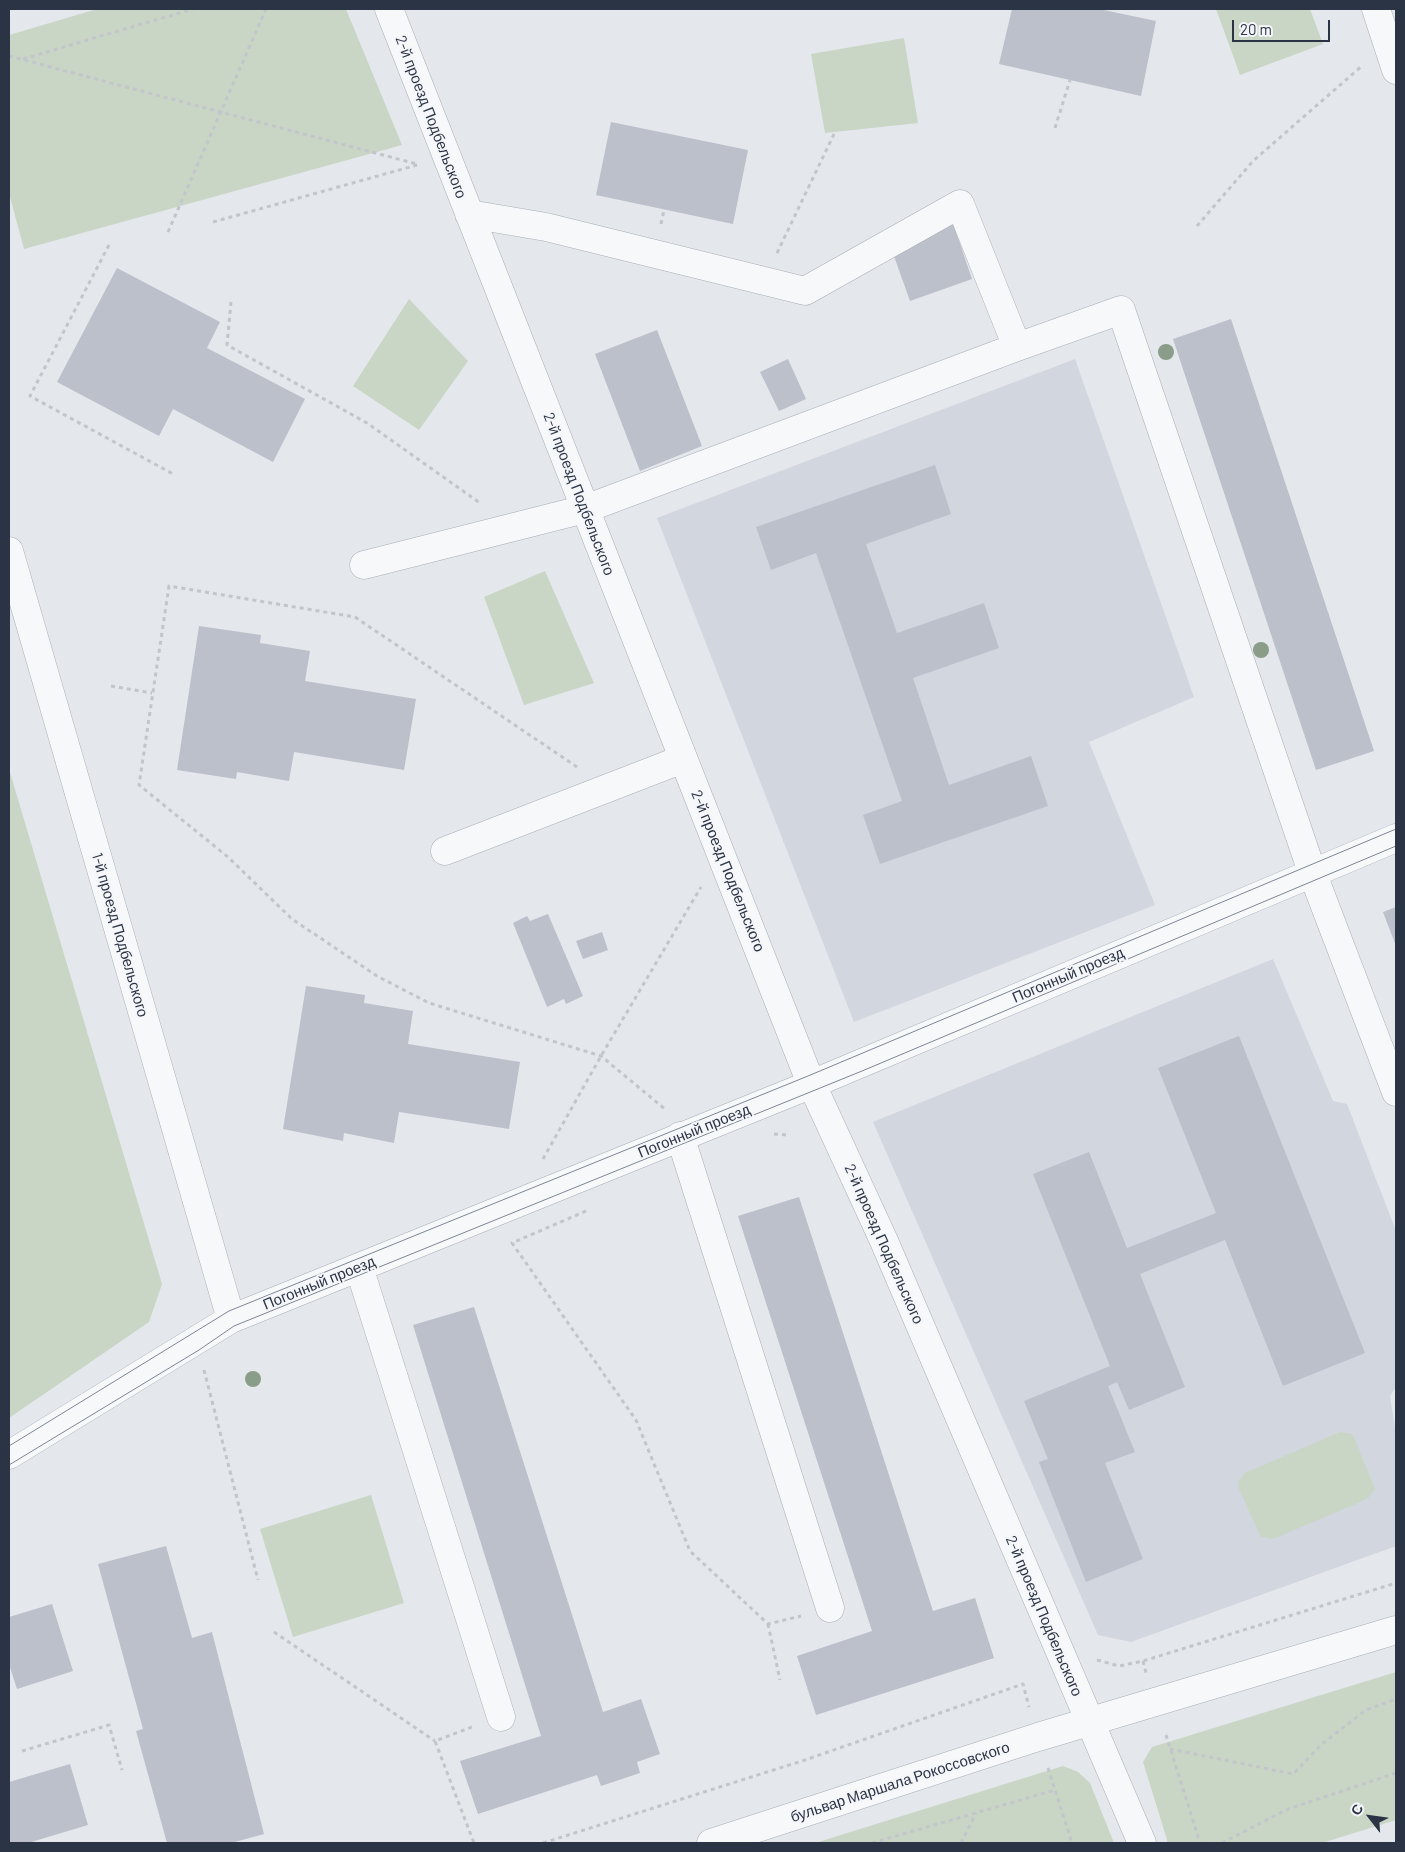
<!DOCTYPE html>
<meta charset="utf-8">
<style>
body{margin:0}
#map{position:relative;width:1405px;height:1852px;overflow:hidden;background:#e4e7ec;font-family:Barlow,sans-serif}
canvas{display:block}
.frame{position:absolute;inset:0;border:10px solid #2b3445;pointer-events:none}
.north{position:absolute;left:1345px;top:1792px;width:50px;height:50px;-webkit-text-stroke:4px #f4f6f9;paint-order:stroke;rotate:300deg;font-size:14px;font-weight:700;line-height:20px;text-align:center;color:#2b3445}
.north::after{content:'';display:block;margin:auto;width:18px;height:22px;background:#2b3445;clip-path:polygon(50% 0,100% 100%,50% 72%,0 100%)}
.scale{position:absolute;left:1232px;top:20px;width:98px;height:22px;box-sizing:border-box;border:2px solid #2b3445;border-top:0;padding-left:6px;font-size:15px;line-height:18px;white-space:nowrap;color:#2b3445;-webkit-text-stroke:4px #f4f6f9;paint-order:stroke}
</style>
<div id="map">
<canvas width="1405" height="1852"></canvas>
<div class="frame"></div>
<div class="north">С</div>
<div class="scale">20 m</div>
</div>
<script>
const c = document.querySelector('canvas').getContext('2d');
c.lineJoin = 'round';
function fillPath(path, color) {
  c.fillStyle = color;
  c.fill(path, 'evenodd');
}
function poly(rows) {
  const path = new Path2D();
  for (const r of rows) {
    path.moveTo(r[0], r[1]);
    for (let i = 2; i < r.length; i += 2) path.lineTo(r[i], r[i + 1]);
  }
  return path;
}
function trace(path, color, width, dash) {
  c.strokeStyle = color;
  c.lineWidth = width;
  c.lineCap = dash ? 'butt' : 'round';
  c.setLineDash(dash || []);
  c.stroke(path);
}
function label(font, color, halo, rows, align = 'center') {
  c.font = font + ' Barlow,sans-serif';
  c.lineWidth = 4;
  c.setLineDash([]);
  c.textBaseline = 'middle';
  c.strokeStyle = halo;
  c.fillStyle = color;
  for (const [text, x, y, turn = 0] of rows) {
    c.save();
    c.translate(x, y);
    c.rotate((+turn || 0) * Math.PI / 180);
    c.textAlign = isNaN(turn) ? turn : align;
    if (halo) c.strokeText(text, 0, 0);
    c.fillText(text, 0, 0);
    c.restore();
  }
}
fillPath(poly([
 [1075,359,1194,697,1089,742,1155,905,854,1022,657,518],
 [1273,959,1333,1101,1347,1104,1396,1231,1396,1387,1390,1396,1396,1434,1396,1546,1131,1642,1098,1635,873,1122]
]), '#d2d6de');
fillPath(poly([
 [97,9,346,9,402,145,24,249,9,193,9,35],
 [1216,9,1310,9,1323,44,1240,75],
 [904,38,918,123,825,133,811,54],
 [409,299,468,361,419,430,353,386],
 [545,571,594,683,524,705,484,597],
 [9,769,162,1284,149,1322,9,1418],
 [1340,1432,1352,1434,1355,1440,1375,1489,1368,1498,1358,1503,1273,1539,1261,1537,1239,1489,1238,1482,1245,1473],
 [371,1495,404,1603,293,1637,260,1529],
 [1396,1672,1396,1820,1322,1843,1168,1843,1143,1762,1152,1747],
 [1063,1766,1078,1772,1090,1783,1114,1843,815,1843]
]), '#c9d6c5');
fillPath(poly([
 [1012,9,1099,9,1156,21,1141,96,999,64],
 [611,122,748,150,733,224,596,195],
 [953,223,972,279,910,301,890,245],
 [117,268,220,322,207,348,305,399,273,462,173,409,159,436,57,382],
 [1231,319,1374,751,1316,770,1173,339],
 [657,330,702,446,640,471,595,354],
 [788,359,806,399,779,411,760,372],
 [935,465,951,514,866,544,897,633,984,603,999,648,913,678,949,785,1031,756,1048,806,880,864,863,815,902,801,816,553,771,570,756,527],
 [199,626,261,635,260,643,310,651,305,681,416,699,404,770,294,752,289,781,237,772,236,779,177,770],
 [1396,907,1396,946,1383,912],
 [548,914,583,996,566,1004,564,999,547,1007,513,923,527,916,530,921],
 [602,932,608,950,583,959,576,941],
 [306,986,365,995,364,1003,413,1011,408,1044,520,1062,509,1129,399,1112,394,1143,344,1133,343,1141,283,1129],
 [1239,1036,1365,1353,1283,1386,1225,1240,1140,1274,1185,1387,1129,1410,1117,1382,1108,1386,1135,1452,1105,1463,1143,1559,1086,1582,1039,1462,1048,1459,1024,1401,1110,1366,1033,1174,1089,1152,1127,1248,1216,1213,1158,1068],
 [799,1197,933,1611,975,1598,994,1658,816,1715,797,1656,872,1631,738,1216],
 [474,1307,603,1712,641,1699,660,1754,637,1762,640,1773,601,1786,597,1775,478,1814,460,1761,541,1736,413,1325],
 [166,1546,192,1638,212,1632,264,1834,231,1843,167,1843,136,1731,143,1729,98,1564],
 [52,1604,73,1671,17,1689,9,1664,9,1617],
 [70,1764,88,1825,28,1843,9,1843,9,1782]
]), '#bbc0ca');
const minor = poly([
 [389,9,808,1076,884,1241,1142,1843],
 [1376,9,1396,70],
 [469,214,546,227,805,291,960,204,1017,347],
 [9,551,231,1319],
 [364,565,585,509,1017,347,1121,310,1312,872,1396,1092],
 [445,851,683,759],
 [680,1136,830,1608],
 [359,1267,501,1717],
 [9,1455,231,1319,812,1084,1396,838],
 [711,1843,1038,1737,1396,1630]
]);
trace(minor, '#a9aeb7', 29);
trace(poly([
 [9,56,417,164],
 [23,59,193,9],
 [1055,128,1070,80],
 [213,222,417,165],
 [661,224,664,210],
 [1197,226,1253,161,1363,65],
 [168,232,266,9],
 [109,245,30,396,173,474],
 [777,253,835,132],
 [231,302,227,345,367,423,480,503],
 [111,686,152,693],
 [577,767,355,617,169,586,139,785,228,857,292,919,377,976,429,1003,601,1056,666,1110],
 [774,1134,787,1135],
 [543,1159,601,1056,701,887],
 [586,1211,512,1243,636,1420,690,1551,768,1624,801,1616],
 [204,1370,258,1580],
 [768,1624,780,1680],
 [274,1632,435,1741],
 [1097,1660,1119,1666,1143,1661,1396,1583],
 [1143,1661,1146,1673],
 [472,1727,435,1741,474,1843],
 [1166,1735,1200,1843],
 [1170,1749,1293,1774,1322,1744,1366,1710,1396,1699],
 [22,1751,109,1725,122,1770],
 [1048,1768,1072,1843],
 [543,1843,805,1760,1023,1684,1029,1707],
 [872,1843,1055,1790],
 [961,1843,976,1813],
 [1222,1843,1288,1809,1396,1773]
]), '#c2c5cb', 3, [4, 4]);
trace(minor, '#f7f8fa', 28);
trace(poly([
 [9,1446,229,1311,808,1076,1396,829],
 [9,1465,199,1350,234,1326,862,1071,1396,846]
]), '#7d8696', 1);
c.fillStyle = '#899d89';
for (const [x, y] of [
 [1166,352],
 [1261,650],
 [253,1379]
]) {
  c.beginPath();
  c.arc(x, y, 8, 0, 2 * Math.PI);
  c.fill();
}
label('15px', '#2b3445', '#f4f6f9', [
 ["2-й проезд Подбельского",431,117,69],
 ["2-й проезд Подбельского",579,494,69],
 ["2-й проезд Подбельского",728,871,68],
 ["1-й проезд Подбельского",120,935,74],
 ["Погонный проезд",1068,975,-23],
 ["Погонный проезд",694,1131,-22],
 ["2-й проезд Подбельского",884,1244,66],
 ["Погонный проезд",319,1283,-22],
 ["2-й проезд Подбельского",1044,1616,67],
 ["бульвар Маршала Рокоссовского",900,1782,-18]
]);
</script>
